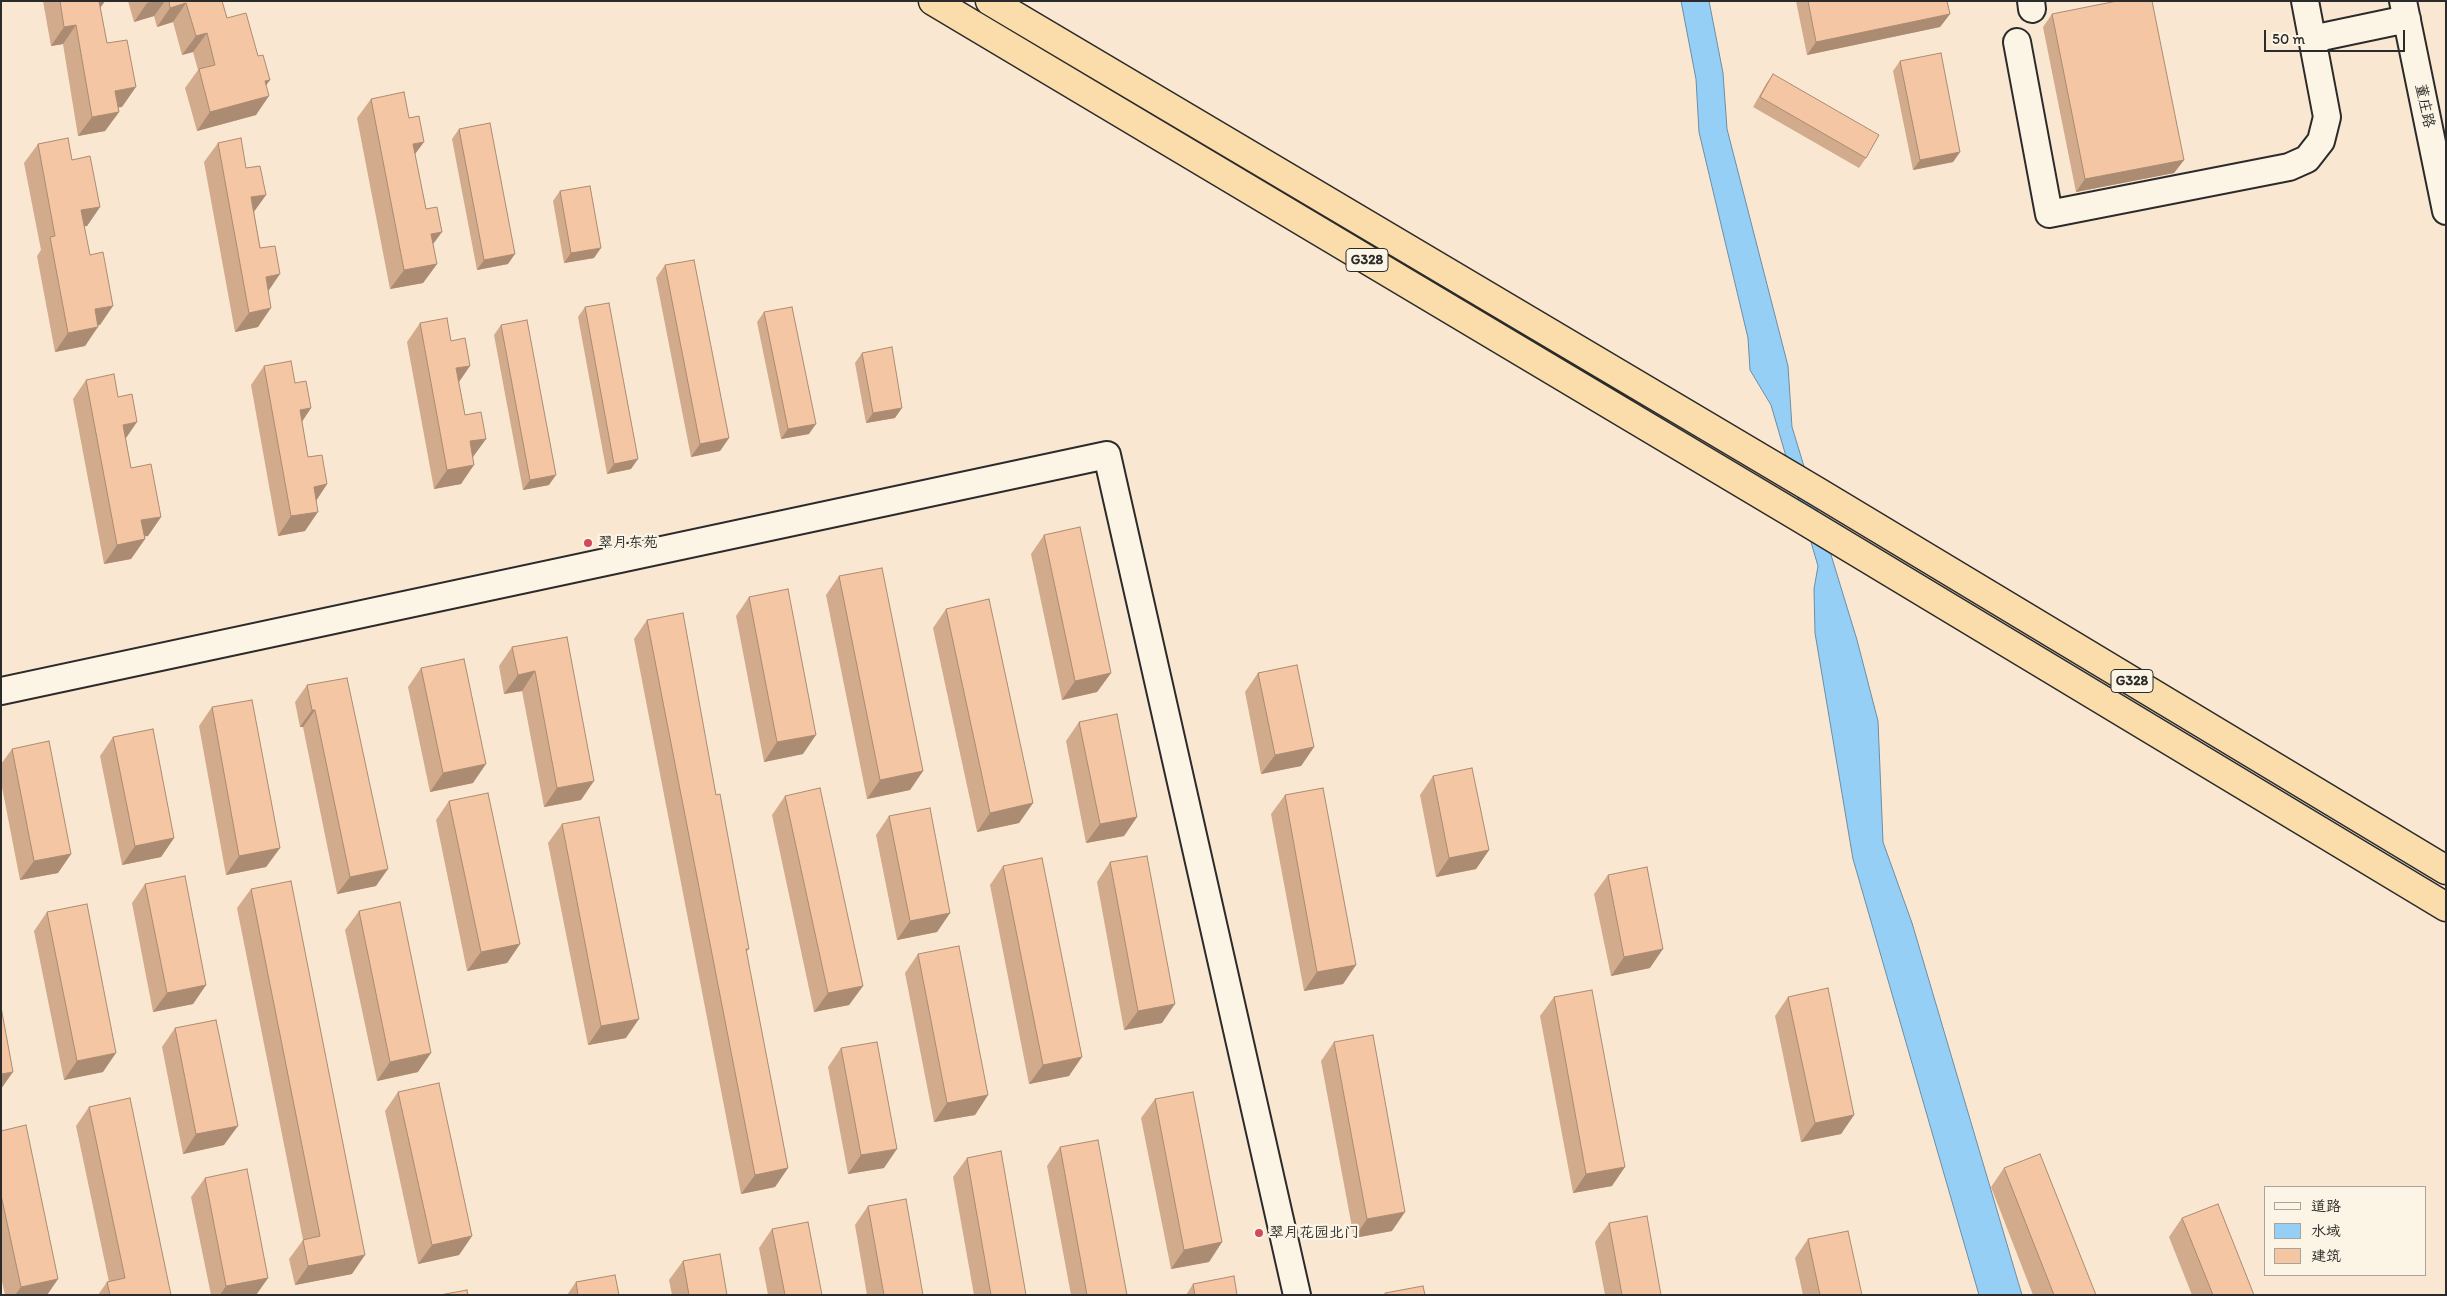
<!DOCTYPE html>
<meta charset="utf-8">
<style>
body{margin:0}
#map{position:relative;width:2447px;height:1296px;overflow:hidden;background:#fae7d1;font-family:Itim,"LXGW WenKai TC",sans-serif}
canvas{display:block}
.frame{position:absolute;inset:0;border:2px solid #2b2b2b;pointer-events:none}
.legend{position:absolute;left:2264px;top:1186px;width:162px;height:90px;box-sizing:border-box;background:#fcf5e5;border:1px solid #a8a49b;margin:0;padding:6px 9px;list-style:none;font-size:15px;color:#2b2b2b}
.legend li{display:flex;align-items:center;gap:10px;height:25px}
.legend b{width:25px;border:1px solid #a8a49b}
.scale{position:absolute;left:2264px;top:30px;width:141px;height:22px;box-sizing:border-box;border:2px solid #2b2b2b;border-top:0;padding-left:6px;font-size:15px;line-height:18px;white-space:nowrap;color:#2b2b2b;-webkit-text-stroke:4px #fcf5e5;paint-order:stroke}
</style>
<div id="map">
<canvas width="2447" height="1296"></canvas>
<div class="frame"></div>
<ul class="legend">
<li><b style="height:6px;background:#fcf5e5"></b>道路</li>
<li><b style="height:14px;background:#96cff6"></b>水域</li>
<li><b style="height:14px;background:#f4c6a3"></b>建筑</li>
</ul>
<div class="scale">50 m</div>
</div>
<script>
const c = document.querySelector('canvas').getContext('2d');
c.lineJoin = 'round';
function fillPath(path, color) {
  c.fillStyle = color;
  c.fill(path, 'evenodd');
}
function poly(rows) {
  const path = new Path2D();
  for (const r of rows) {
    path.moveTo(r[0], r[1]);
    for (let i = 2; i < r.length; i += 2) path.lineTo(r[i], r[i + 1]);
  }
  return path;
}
function trace(path, color, width, dash) {
  c.strokeStyle = color;
  c.lineWidth = width;
  c.lineCap = dash ? 'butt' : 'round';
  c.setLineDash(dash || []);
  c.stroke(path);
}
function label(font, color, halo, rows, align = 'center') {
  c.font = font + ' Itim,"LXGW WenKai TC",sans-serif';
  c.lineWidth = 4.5;
  c.setLineDash([]);
  c.textBaseline = 'middle';
  c.strokeStyle = halo;
  c.fillStyle = color;
  for (const [text, x, y, turn = 0] of rows) {
    c.save();
    c.translate(x, y);
    c.rotate((+turn || 0) * Math.PI / 180);
    c.textAlign = isNaN(turn) ? turn : align;
    if (halo) c.strokeText(text, 0, 0);
    c.fillText(text, 0, 0);
    c.restore();
  }
}
const water = poly([
 [1681,1,1709,1,1723,73,1727,129,1788,366,1792,427,1857,640,1878,721,1883,842,1912,923,2022,1295,1979,1295,1853,859,1815,633,1814,589,1818,566,1771,405,1750,370,1748,338,1699,132,1696,79,1681,1]
]);
fillPath(water, '#96cff6');
trace(water, '#6b8da5', 1);
const minor = poly([
 [2031,1,2032,9],
 [2403,1,2446,211],
 [2312,39,2407,19],
 [2017,42,2049,214,2289,167,2307,159,2321,141,2327,117,2305,1],
 [1,691,1107,455,1297,1295]
]);
const highway = poly([
 [933,1,1802,519,2446,907],
 [990,1,1818,492,2446,870]
]);
trace(minor, '#2b2b2b', 30);
trace(highway, '#2b2b2b', 31);
trace(minor, '#fcf5e5', 26);
trace(highway, '#faddab', 28);
fillPath(poly([
 [43,1,105,1,100,8,107,43,122,107,118,107,119,112,105,131,78,136,63,44,51,46],
 [128,1,222,1,227,18,258,56,270,80,266,85,256,115,197,131,185,88,198,70,193,52,182,55,173,22,157,27,154,16,134,22],
 [1796,1,1947,1,1950,14,1940,27,1807,55],
 [2052,14,2184,160,2174,173,2076,192,2043,27],
 [1900,61,1960,152,1953,162,1913,170,1893,71],
 [1773,74,1866,158,1859,168,1753,107,1766,84],
 [371,99,415,154,437,264,423,283,390,289,357,118],
 [459,129,508,264,477,270,452,139],
 [218,143,246,168,266,195,254,212,268,291,258,327,235,332,204,162],
 [38,144,72,160,100,207,87,226,84,226,100,325,98,325,85,346,55,352,37,256,41,250,24,163],
 [560,191,594,258,564,263,553,201],
 [665,265,729,438,720,451,691,457,656,278],
 [585,307,631,469,607,474,578,317],
 [764,312,809,434,781,439,757,322],
 [420,323,459,382,465,415,486,439,473,457,461,484,434,489,407,342],
 [501,325,549,485,523,490,494,335],
 [862,353,895,418,866,423,855,363],
 [264,366,295,383,311,408,302,422,308,457,327,484,316,501,305,531,278,536,251,385],
 [86,380,126,439,131,468,161,517,148,536,144,536,145,539,131,559,104,564,73,399],
 [1044,535,1111,673,1097,692,1062,700,1031,554],
 [839,576,923,771,910,790,867,799,826,595],
 [749,597,803,754,764,762,736,616],
 [946,609,1033,803,1019,823,977,832,933,628],
 [647,620,716,795,749,949,746,952,788,1168,775,1187,741,1194,634,639],
 [567,637,581,800,544,807,522,691,504,694,499,666,512,647],
 [421,668,473,783,430,792,408,687],
 [1258,673,1314,747,1301,766,1261,774,1245,692],
 [307,685,376,886,337,894,303,727,300,727,295,702],
 [212,707,280,848,266,867,226,875,199,726],
 [1079,722,1137,817,1124,836,1086,843,1066,741],
 [113,737,174,838,161,857,122,865,100,756],
 [12,749,71,854,58,873,20,880,1,782,1,764],
 [1433,776,1489,850,1476,869,1436,877,1420,795],
 [1285,795,1356,965,1343,984,1304,991,1271,814],
 [785,796,863,986,849,1005,814,1012,772,815],
 [449,801,520,944,507,963,467,971,436,820],
 [889,816,950,913,937,932,897,940,876,835],
 [562,824,626,1038,588,1045,548,843],
 [1110,862,1162,1023,1124,1030,1097,882],
 [1003,866,1069,1076,1029,1084,990,885],
 [1608,875,1650,968,1611,976,1594,894],
 [145,884,206,985,193,1004,153,1012,132,903],
 [251,889,352,1274,295,1285,289,1259,303,1240,237,908],
 [359,911,418,1072,377,1081,345,930],
 [47,912,103,1072,64,1080,34,931],
 [918,954,988,1095,975,1115,934,1122,905,973],
 [1554,997,1612,1186,1573,1193,1540,1016],
 [1788,997,1854,1115,1841,1134,1801,1142,1775,1016],
 [175,1028,224,1145,183,1154,162,1047],
 [1334,1042,1392,1231,1354,1238,1321,1061],
 [841,1048,884,1168,848,1174,828,1067],
 [398,1092,472,1236,459,1255,418,1264,385,1111],
 [1155,1099,1222,1242,1209,1262,1171,1269,1141,1118],
 [89,1107,171,1295,98,1295,107,1282,109,1282,76,1126],
 [1,1131,58,1279,47,1295,5,1295,1,1277],
 [1060,1147,1127,1295,1071,1295,1047,1166],
 [967,1158,1026,1295,974,1295,953,1177],
 [2004,1168,2096,1295,2033,1295,1991,1187],
 [205,1178,268,1278,256,1295,211,1295,191,1197],
 [868,1206,923,1295,867,1295,855,1225],
 [2182,1218,2254,1295,2192,1295,2169,1237],
 [1609,1223,1661,1295,1605,1295,1595,1242],
 [772,1229,822,1295,768,1295,759,1248],
 [1808,1239,1862,1295,1803,1295,1795,1258],
 [683,1261,727,1295,672,1295,669,1280],
 [576,1282,619,1295,567,1295],
 [1193,1284,1237,1295,1186,1295]
]), '#d2aa8c');
fillPath(poly([
 [97,1,105,1,94,17],
 [153,1,165,1,154,16,134,22,147,3],
 [186,3,173,22,157,27,170,8],
 [1950,14,1940,27,1807,55,1816,42],
 [76,25,63,44,51,46,64,27],
 [207,33,193,52,182,55,196,36],
 [270,80,256,99,269,96,256,115,197,131,210,112,265,81],
 [136,87,122,107,102,110,115,91],
 [119,112,105,131,78,136,92,117],
 [424,142,410,161,413,144],
 [1960,152,1953,162,1913,170,1920,160],
 [2184,160,2174,173,2076,192,2085,179],
 [266,195,252,214,251,197],
 [100,207,87,226,68,229,81,210],
 [442,232,428,251,431,234],
 [601,248,594,258,564,263,571,253],
 [515,254,508,264,477,270,484,260],
 [437,264,423,283,390,289,404,270],
 [280,274,267,293,266,277],
 [113,306,100,325,81,328,95,309],
 [271,308,258,327,235,332,249,313],
 [98,327,85,346,55,352,68,333],
 [470,366,457,385,456,368],
 [311,408,298,427,300,410],
 [902,408,895,418,866,423,873,413],
 [137,422,124,441,123,425],
 [816,424,809,434,781,439,788,429],
 [729,438,720,451,691,457,700,444],
 [486,439,472,458,470,441],
 [638,459,631,469,607,474,614,464],
 [474,465,461,484,434,489,447,470],
 [556,475,549,485,523,490,530,480],
 [327,484,314,504,314,487],
 [318,512,305,531,278,536,291,516],
 [161,517,148,536,128,539,141,520],
 [145,539,131,559,104,564,117,545],
 [535,671,522,691,504,694,518,675],
 [1111,673,1097,692,1062,700,1075,681],
 [312,710,315,710,303,727,300,727],
 [816,735,803,754,764,762,777,742],
 [1314,747,1301,766,1261,774,1275,755],
 [486,764,473,783,430,792,443,773],
 [923,771,910,790,867,799,880,780],
 [594,781,581,800,544,807,557,788],
 [1033,803,1019,823,977,832,990,813],
 [1137,817,1124,836,1086,843,1100,824],
 [174,838,161,857,122,865,135,846],
 [280,848,266,867,226,875,239,856],
 [1489,850,1476,869,1436,877,1449,858],
 [71,854,58,873,20,880,34,861],
 [388,869,376,886,337,894,350,877],
 [950,913,937,932,897,940,910,921],
 [520,944,507,963,467,971,481,952],
 [1663,949,1650,968,1611,976,1624,957],
 [1356,965,1343,984,1304,991,1317,972],
 [206,985,193,1004,153,1012,167,993],
 [863,986,849,1005,814,1012,828,993],
 [1175,1004,1162,1023,1124,1030,1138,1011],
 [639,1019,626,1038,588,1045,601,1026],
 [116,1053,103,1072,64,1080,77,1061],
 [431,1053,418,1072,377,1081,390,1062],
 [1082,1057,1069,1076,1029,1084,1043,1065],
 [13,1072,1,1089,1,1074],
 [988,1095,975,1115,934,1122,947,1103],
 [1854,1115,1841,1134,1801,1142,1815,1123],
 [238,1126,224,1145,183,1154,196,1134],
 [897,1149,884,1168,848,1174,861,1155],
 [1625,1167,1612,1186,1573,1193,1586,1174],
 [788,1168,775,1187,741,1194,755,1175],
 [1405,1212,1392,1231,1354,1238,1367,1219],
 [472,1236,459,1255,418,1264,432,1245],
 [1222,1242,1209,1262,1171,1269,1184,1250],
 [365,1255,352,1274,295,1285,308,1266],
 [268,1278,256,1295,220,1295,226,1286],
 [58,1279,47,1295,15,1295,21,1287]
]), '#ab8b72');
const building = poly([
 [60,1,99,1,107,43,127,40,136,87,115,91,119,112,92,117,76,25,64,27,60,1],
 [169,1,222,1,227,18,246,13,258,56,263,55,270,80,265,81,269,96,210,112,199,69,215,65,207,33,196,36,186,3,170,8,169,1],
 [1808,1,1947,1,1950,14,1816,42,1808,1],
 [2117,1,2152,1,2184,160,2085,179,2052,14,2117,1],
 [1941,53,1960,152,1920,160,1900,61,1941,53],
 [1773,74,1879,135,1866,158,1760,97,1773,74],
 [404,92,409,118,419,116,424,142,413,144,426,209,437,207,442,232,431,234,437,264,404,270,371,99,404,92],
 [490,123,515,254,484,260,459,129,490,123],
 [68,138,72,160,90,156,100,207,81,210,90,255,103,252,113,306,95,309,98,327,68,333,50,237,55,236,38,144,68,138],
 [241,138,246,168,260,166,266,195,251,197,260,248,275,246,280,274,266,277,271,308,249,313,218,143,241,138],
 [590,186,601,248,571,253,560,191,590,186],
 [694,260,729,438,700,444,665,265,694,260],
 [609,303,638,459,614,464,585,307,609,303],
 [792,307,816,424,788,429,764,312,792,307],
 [447,318,451,341,465,338,470,366,456,368,465,415,481,412,486,439,470,441,474,465,447,470,420,323,447,318],
 [527,320,556,475,530,480,501,325,527,320],
 [892,347,902,408,873,413,862,353,892,347],
 [291,361,295,383,306,381,311,408,300,410,308,457,322,455,327,484,314,487,318,512,291,516,264,366,291,361],
 [114,374,118,397,132,394,137,422,123,425,131,468,151,464,161,517,141,520,145,539,117,545,86,380,114,374],
 [1080,527,1111,673,1075,681,1044,535,1080,527],
 [882,568,923,771,880,780,839,576,882,568],
 [788,589,816,735,777,742,749,597,788,589],
 [989,599,1033,803,990,813,946,609,989,599],
 [683,613,716,795,720,794,749,949,746,949,788,1168,755,1175,647,620,683,613],
 [567,637,594,781,557,788,535,671,518,675,512,647,567,637],
 [464,659,486,764,443,773,421,668,464,659],
 [1297,665,1314,747,1275,755,1258,673,1297,665],
 [347,678,388,869,350,877,315,710,312,710,307,685,347,678],
 [252,700,280,848,239,856,212,707,252,700],
 [1117,714,1137,817,1100,824,1079,722,1117,714],
 [153,729,174,838,135,846,113,737,153,729],
 [49,741,71,854,34,861,12,749,49,741],
 [1472,768,1489,850,1449,858,1433,776,1472,768],
 [820,788,863,986,828,993,785,796,820,788],
 [1323,788,1356,965,1317,972,1285,795,1323,788],
 [488,793,520,944,481,952,449,801,488,793],
 [930,808,950,913,910,921,889,816,930,808],
 [599,817,639,1019,601,1026,562,824,599,817],
 [1147,856,1175,1004,1138,1011,1110,862,1147,856],
 [1042,858,1082,1057,1043,1065,1003,866,1042,858],
 [1647,867,1663,949,1624,957,1608,875,1647,867],
 [185,876,206,985,167,993,145,884,185,876],
 [291,881,365,1255,308,1266,303,1240,320,1236,251,889,291,881],
 [400,902,431,1053,390,1062,359,911,400,902],
 [87,904,116,1053,77,1061,47,912,87,904],
 [959,946,988,1095,947,1103,918,954,959,946],
 [1828,988,1854,1115,1815,1123,1788,997,1828,988],
 [1592,990,1625,1167,1586,1174,1554,997,1592,990],
 [1,1007,13,1072,1,1074,1,1007],
 [216,1020,238,1126,196,1134,175,1028,216,1020],
 [1373,1035,1405,1212,1367,1219,1334,1042,1373,1035],
 [877,1042,897,1149,861,1155,841,1048,877,1042],
 [439,1083,472,1236,432,1245,398,1092,439,1083],
 [1193,1092,1222,1242,1184,1250,1155,1099,1193,1092],
 [130,1098,171,1295,110,1295,107,1282,125,1278,89,1107,130,1098],
 [26,1125,58,1279,21,1287,1,1195,1,1131,26,1125],
 [1098,1140,1127,1295,1087,1295,1060,1147,1098,1140],
 [1001,1151,1026,1295,991,1295,967,1158,1001,1151],
 [2040,1154,2096,1295,2054,1295,2004,1168,2040,1154],
 [247,1169,268,1278,226,1286,205,1178,247,1169],
 [906,1199,923,1295,884,1295,868,1206,906,1199],
 [2218,1204,2254,1295,2213,1295,2182,1218,2218,1204],
 [1647,1216,1661,1295,1622,1295,1609,1223,1647,1216],
 [808,1222,822,1295,785,1295,772,1229,808,1222],
 [1848,1231,1862,1295,1820,1295,1808,1239,1848,1231],
 [720,1254,727,1295,689,1295,683,1261,720,1254],
 [615,1275,619,1295,578,1295,576,1282,615,1275],
 [1234,1276,1237,1295,1195,1295,1193,1284,1234,1276],
 [1423,1286,1425,1295,1385,1295,1385,1293,1423,1286],
 [467,1290,468,1295,440,1295,467,1290]
]);
fillPath(building, '#f4c6a3');
trace(building, '#ab8b72', 1);
for (const [x, y, r, color] of [
 [588,543,5,"#d1495b"],
 [1259,1233,5,"#d1495b"]
]) {
  const dot = new Path2D();
  dot.arc(x, y, r, 0, 2 * Math.PI);
  c.fillStyle = color;
  c.fill(dot);
  trace(dot, '#fcf5e5', 2);
}
for (const [x, y, w] of [
 [1367,260,42],
 [2132,681,42]
]) {
  const box = new Path2D();
  box.roundRect(x - w / 2, y - 11.5, w, 23, 4);
  c.fillStyle = '#fcf5e5';
  c.fill(box);
  trace(box, '#2b2b2b', 1);
}
label('bold 14px', '#2b2b2b', null, [
 ["G328",1367,260],
 ["G328",2132,681]
]);
label('15px', '#2b2b2b', '#fcf5e5', [
 ["董庄路",2424,106,78]
]);
label('15px', '#2b2b2b', '#fcf5e5', [
 ["翠月东苑",598,543],
 ["翠月花园北门",1269,1233]
], 'left');
</script>
